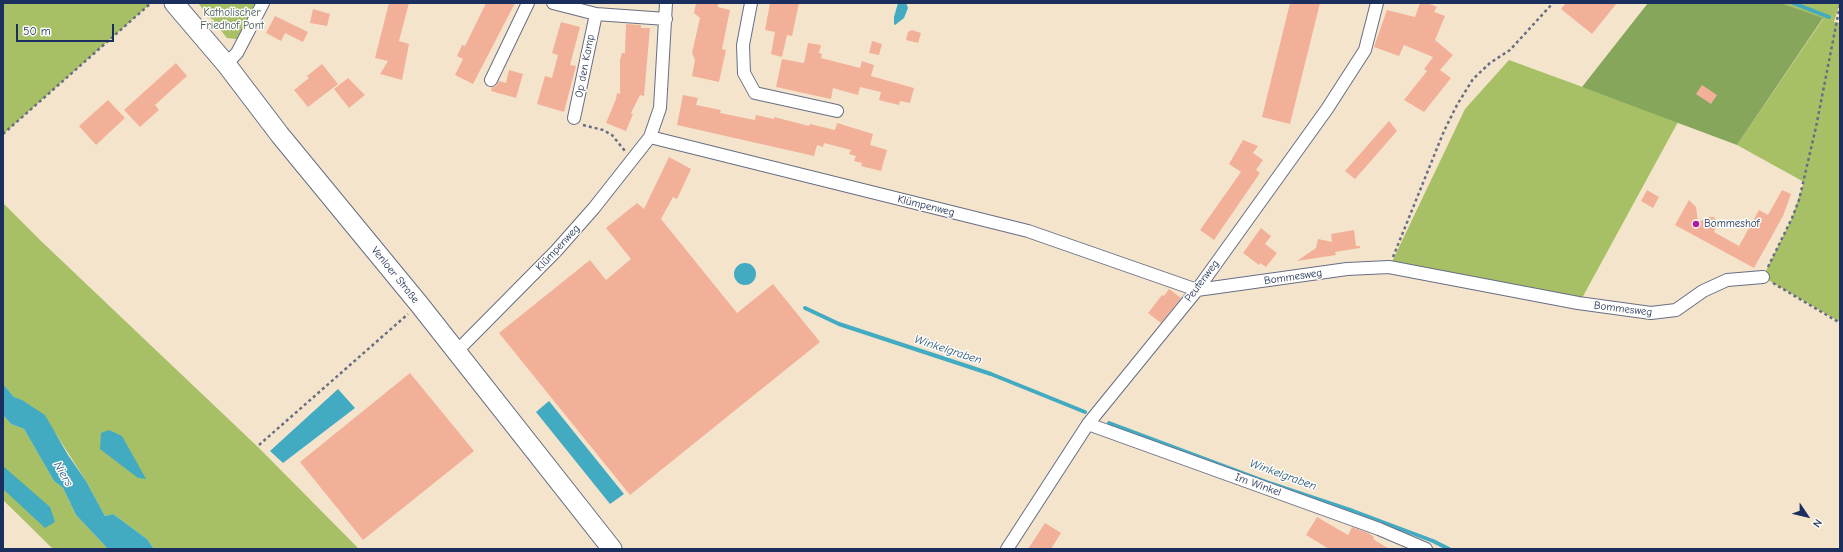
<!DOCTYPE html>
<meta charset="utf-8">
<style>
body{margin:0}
#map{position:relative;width:1843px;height:552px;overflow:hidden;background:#f5e4cc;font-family:"Comic Neue",sans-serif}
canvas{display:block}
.frame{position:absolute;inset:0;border:4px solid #1b2f5e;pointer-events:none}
.north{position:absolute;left:1787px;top:496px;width:40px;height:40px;-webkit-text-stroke:3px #fdfcf7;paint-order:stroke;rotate:125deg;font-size:11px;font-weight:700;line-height:16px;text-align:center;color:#1b2f5e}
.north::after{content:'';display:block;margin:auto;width:14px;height:18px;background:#1b2f5e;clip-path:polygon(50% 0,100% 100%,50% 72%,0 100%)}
.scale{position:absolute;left:16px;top:24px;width:98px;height:18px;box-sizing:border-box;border:2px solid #1b2f5e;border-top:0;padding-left:5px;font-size:12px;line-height:14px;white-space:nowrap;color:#1b2f5e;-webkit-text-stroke:3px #fdfcf7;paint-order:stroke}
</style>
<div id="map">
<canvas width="1843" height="552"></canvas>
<div class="frame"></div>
<div class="north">N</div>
<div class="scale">50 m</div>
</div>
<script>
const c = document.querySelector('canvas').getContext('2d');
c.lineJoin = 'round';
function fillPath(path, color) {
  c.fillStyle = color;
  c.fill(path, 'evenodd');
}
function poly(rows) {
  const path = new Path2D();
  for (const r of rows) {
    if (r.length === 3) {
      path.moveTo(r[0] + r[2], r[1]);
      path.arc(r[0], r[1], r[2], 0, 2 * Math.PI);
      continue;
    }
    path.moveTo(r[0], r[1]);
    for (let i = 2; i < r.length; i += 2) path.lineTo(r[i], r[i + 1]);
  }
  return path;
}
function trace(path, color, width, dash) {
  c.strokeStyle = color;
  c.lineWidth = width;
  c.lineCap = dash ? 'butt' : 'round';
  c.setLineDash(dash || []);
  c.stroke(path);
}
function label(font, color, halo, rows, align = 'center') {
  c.font = font + ' "Comic Neue",sans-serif';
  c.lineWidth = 3;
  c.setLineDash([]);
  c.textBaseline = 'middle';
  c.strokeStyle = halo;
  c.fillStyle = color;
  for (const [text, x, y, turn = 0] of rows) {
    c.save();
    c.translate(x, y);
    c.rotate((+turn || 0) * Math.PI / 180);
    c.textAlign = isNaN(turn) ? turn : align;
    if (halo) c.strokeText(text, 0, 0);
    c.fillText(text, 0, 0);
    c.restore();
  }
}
fillPath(poly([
 [3,3,151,3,3,134],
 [198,3,259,3,242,36,236,39,227,38],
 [1781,3,1840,3,1834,22,1840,23,1840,322,1763,277,1792,218,1804,182,1737,145,1823,19],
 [1509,60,1678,122,1581,300,1390,266,1465,109],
 [3,203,41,241,260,449,359,549,154,549,147,539,113,514,105,516,86,481,56,434,32,407,14,397,3,384],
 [3,415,11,424,24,429,54,481,63,488,76,515,108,549,53,549,3,500]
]), '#a7c066');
fillPath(poly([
 [1648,3,1781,3,1823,18,1737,145,1582,87]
]), '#85a65b');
fillPath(poly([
 [898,3,906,3,908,8,904,18,895,25,894,24,894,17],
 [745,274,11],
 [3,384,14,397,22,400,45,415,68,455,86,481,105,516,113,514,147,539,154,549,108,549,76,515,63,488,54,481,24,429,11,424,3,415],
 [338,389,355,408,283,463,270,451],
 [549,401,624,494,610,504,536,412],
 [109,430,122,436,146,479,138,478,100,449,101,433],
 [3,466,50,507,55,522,45,528,3,489]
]), '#42abc2');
trace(poly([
 [1793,3,1829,17],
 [805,308,839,324,991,374,1085,412],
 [1109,423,1272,484,1353,511,1433,541,1449,549]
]), '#42abc2', 4);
fillPath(poly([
 [389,3,409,3,399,41,409,44,402,80,380,74,388,61,375,58],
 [486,3,515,3,473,84,455,75,463,59,457,56,462,45,465,46],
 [696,3,718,3,718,7,730,10,722,49,726,50,719,82,692,76,695,60,692,53,700,18,694,13],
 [770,3,799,3,792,36,787,35,782,57,771,54,775,32,765,30],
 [1290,3,1320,3,1290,124,1262,117],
 [1420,3,1427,3,1437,7,1434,12,1445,16,1435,40,1453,55,1440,70,1451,78,1424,112,1404,100,1427,71,1424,69,1433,57,1404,45,1399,56,1374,47,1387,10,1415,17],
 [1566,3,1617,3,1592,34,1561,9],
 [313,9,330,14,327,26,310,23],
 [275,16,308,32,303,42,285,33,281,41,266,33],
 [561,22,580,27,570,65,576,66,564,112,537,104,545,76,552,78,558,55,552,53],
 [626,24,641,25,641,28,650,28,644,96,640,95,631,113,633,114,626,131,606,123,616,99,617,93,620,94,620,60,622,53,625,53],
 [912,30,921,33,918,43,906,40,908,32],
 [872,41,882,44,879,55,869,53],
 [808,43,821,45,819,53,822,54,821,58,860,68,862,61,874,65,871,76,914,88,910,103,900,101,899,105,879,100,881,92,860,87,858,95,833,88,831,99,776,87,782,59,804,63],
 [176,63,187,76,155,105,159,110,140,127,124,110],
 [322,64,338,84,308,107,294,90,309,78,307,76],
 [509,70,523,74,516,98,491,91,492,87,496,86,499,81,506,83],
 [348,78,365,95,349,108,334,89],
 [1702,85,1717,95,1711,104,1696,94],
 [683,95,698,98,696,105,721,110,720,113,755,120,756,115,774,119,774,117,809,126,810,124,835,130,837,123,873,134,870,145,887,150,881,171,861,166,862,163,854,161,856,156,849,154,851,150,824,143,823,147,817,145,814,156,677,125],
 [108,100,125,118,96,145,79,126],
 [1389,121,1397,131,1355,179,1345,171],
 [1243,140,1258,146,1253,153,1263,160,1256,170,1260,173,1214,240,1200,230,1241,172,1229,164],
 [669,157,691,169,677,199,673,197,661,219,737,313,773,284,820,342,630,495,499,333,590,260,606,280,631,259,606,228,637,203,644,209],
 [1647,190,1659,197,1653,208,1641,201],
 [1782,190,1791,194,1783,216,1754,268,1675,225,1689,200,1696,207,1698,222,1710,217,1714,217,1717,223,1714,232,1739,246,1759,210,1768,215],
 [1261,228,1271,236,1265,244,1277,253,1266,267,1260,263,1259,265,1243,253],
 [1354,230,1356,246,1360,246,1360,248,1335,252,1336,255,1297,261,1316,248,1318,239,1332,242,1331,234],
 [1169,289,1181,298,1161,323,1148,313,1162,295,1164,296],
 [410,373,474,451,363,540,300,462],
 [1317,517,1348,535,1352,527,1368,533,1374,537,1373,539,1389,549,1329,549,1306,535],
 [1045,523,1061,533,1051,549,1028,549]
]), '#f2b099');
const minor = poly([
 [553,3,596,14,666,19],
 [751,3,743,45,744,73,755,93,837,111],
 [226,64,237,53,263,3],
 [491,80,528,3],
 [574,118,596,14],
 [650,137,1028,231,1197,290,1347,269,1389,267,1578,303,1651,313,1676,310,1703,291,1727,280,1763,277],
 [456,352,556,251,594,208,650,137,660,108,666,3],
 [1088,424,1379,529,1426,549],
 [1007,549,1088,424,1197,290,1327,109,1365,50,1377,3]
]);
const primary = poly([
 [174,3,226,64,280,135,419,304,612,549]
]);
trace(minor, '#676e84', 14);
trace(primary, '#676e84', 21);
trace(poly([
 [583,125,603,130,612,135,625,151],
 [3,134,151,3],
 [1393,257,1444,131,1457,105,1473,79,1490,63,1510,50,1553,3],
 [1768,267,1792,218,1799,200,1816,127,1840,5],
 [1773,283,1840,323],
 [259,445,408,314]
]), '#676e84', 2.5, [3, 3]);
trace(minor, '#fff', 12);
trace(primary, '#fff', 19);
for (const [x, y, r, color] of [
 [1696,224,4,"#b5179e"]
]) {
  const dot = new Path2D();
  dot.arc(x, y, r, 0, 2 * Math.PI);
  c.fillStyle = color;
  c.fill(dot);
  trace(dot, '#fdfcf7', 1.5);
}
label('11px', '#455a60', '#fdfcf7', [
 ["Katholischer",232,13],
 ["Friedhof Pont",232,26]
]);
label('11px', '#1b2f5e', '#fdfcf7', [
 ["Op den Kamp",585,66,-79],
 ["Klümpenweg",926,206,14],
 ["Klümpenweg",558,248,-47],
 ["Venloer Straße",395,275,51],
 ["Bommesweg",1293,277,-8],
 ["Peutenweg",1202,281,-53],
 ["Bommesweg",1623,309,7],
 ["Im Winkel",1258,485,20]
]);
label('11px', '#1b2f5e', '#fdfcf7', [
 ["Bommeshof",1704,224]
], 'left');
label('italic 12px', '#295a81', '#fdfcf7', [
 ["Winkelgraben",948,350,18],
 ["Niers",63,474,60],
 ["Winkelgraben",1283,475,20]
]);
</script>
